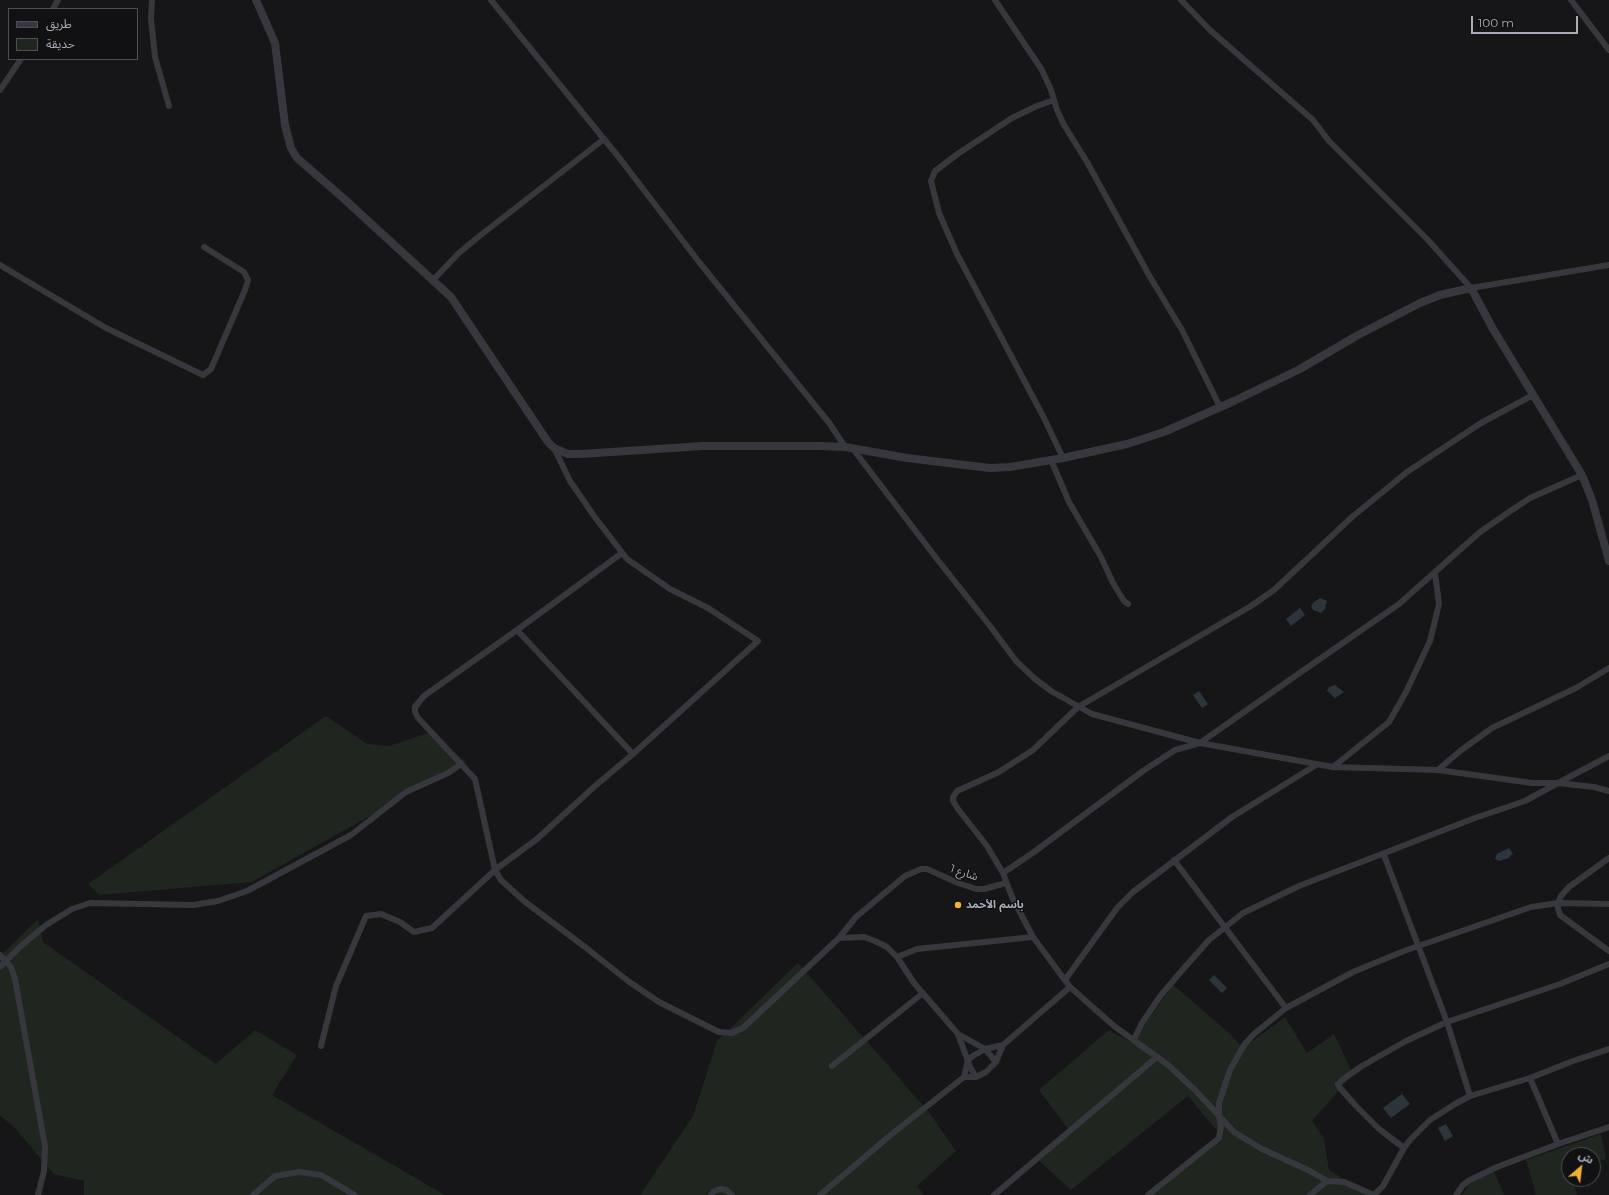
<!DOCTYPE html>
<meta charset="utf-8">
<style>
body{margin:0}
#map{position:relative;width:1609px;height:1195px;overflow:hidden;background:#161618;font-family:Montserrat,"Noto Sans Arabic",sans-serif}
canvas{display:block}
.legend{position:absolute;left:8px;top:8px;width:130px;height:52px;box-sizing:border-box;background:#111113;border:1px solid #4d4f55;margin:0;padding:5px 7px;list-style:none;font-size:12px;color:#a8adb8}
.legend li{display:flex;align-items:center;gap:8px;height:20px}
.legend b{width:20px;border:1px solid #4d4f55}
.north{position:absolute;left:1561px;top:1147px;width:40px;height:40px;box-sizing:border-box;background:#111113;border:1px solid #4d4f55;border-radius:50%;rotate:28deg;font-size:11px;font-weight:700;line-height:16px;text-align:center;color:#a8adb8}
.north::after{content:'';display:block;margin:auto;width:14px;height:18px;background:#f2b134;clip-path:polygon(50% 0,100% 100%,50% 72%,0 100%)}
.scale{position:absolute;left:1471px;top:16px;width:107px;height:18px;box-sizing:border-box;border:2px solid #a8adb8;border-top:0;padding-left:5px;font-size:12px;line-height:14px;white-space:nowrap;color:#a8adb8;-webkit-text-stroke:3px #111113;paint-order:stroke}
</style>
<div id="map">
<canvas width="1609" height="1195"></canvas>
<ul class="legend">
<li><b style="height:5px;background:#37383d"></b>طريق</li>
<li><b style="height:11px;background:#1e261f"></b>حديقة</li>
</ul>
<div class="north">ش</div>
<div class="scale">100 m</div>
</div>
<script>
const c = document.querySelector('canvas').getContext('2d');
c.lineJoin = 'round';
function fillPath(path, color) {
  c.fillStyle = color;
  c.fill(path, 'evenodd');
}
function poly(rows) {
  const path = new Path2D();
  for (const r of rows) {
    path.moveTo(r[0], r[1]);
    for (let i = 2; i < r.length; i += 2) path.lineTo(r[i], r[i + 1]);
  }
  return path;
}
function trace(path, color, width, dash) {
  c.strokeStyle = color;
  c.lineWidth = width;
  c.lineCap = dash ? 'butt' : 'round';
  c.setLineDash(dash || []);
  c.stroke(path);
}
function label(font, color, halo, rows, align = 'center') {
  c.font = font + ' Montserrat,"Noto Sans Arabic",sans-serif';
  c.lineWidth = 3;
  c.setLineDash([]);
  c.textBaseline = 'middle';
  c.strokeStyle = halo;
  c.fillStyle = color;
  for (const [text, x, y, turn = 0] of rows) {
    c.save();
    c.translate(x, y);
    c.rotate((+turn || 0) * Math.PI / 180);
    c.textAlign = isNaN(turn) ? turn : align;
    if (halo) c.strokeText(text, 0, 0);
    c.fillText(text, 0, 0);
    c.restore();
  }
}
fillPath(poly([
 [326,716,367,744,389,746,431,732,466,762,252,882,99,895,88,884],
 [38,919,43,942,216,1064,255,1030,297,1055,272,1095,445,1195,84,1195,84,1181,54,1174,12,1125,0,1116,0,956],
 [798,963,928,1111,956,1151,917,1186,924,1195,640,1195,693,1116,717,1041],
 [1173,985,1228,1032,1243,1048,1285,1017,1307,1053,1334,1034,1353,1074,1312,1121,1324,1139,1329,1170,1370,1195,1148,1195,1222,1137,1188,1096,1071,1190,1035,1157,1068,1129,1039,1090,1109,1030,1132,1043],
 [1601,1134,1606,1159,1593,1163,1593,1155,1569,1155,1569,1179,1572,1179,1577,1195,1534,1195,1536,1194,1526,1160],
 [1492,1167,1504,1195,1462,1195,1469,1185]
]), '#1e261f');
fillPath(poly([
 [1320,598,1327,601,1325,607,1326,608,1321,613,1313,610,1311,606,1314,602],
 [1300,608,1305,615,1291,626,1286,619],
 [1335,685,1344,692,1335,698,1327,691,1329,687],
 [1199,691,1208,704,1202,708,1193,695],
 [1509,848,1513,854,1510,856,1509,858,1499,861,1495,859,1497,854],
 [1214,975,1227,988,1222,993,1209,980],
 [1402,1094,1410,1104,1391,1118,1383,1108],
 [1446,1124,1453,1136,1445,1141,1438,1128]
]), '#2c353c');
trace(poly([
 [152,0,151,19,155,57,169,106],
 [491,0,621,160,699,262,830,424,845,447],
 [995,0,1042,70,1051,90,1057,110,1064,125,1087,162,1150,277,1182,330,1220,407],
 [1181,0,1210,30,1313,120,1329,141,1427,239,1471,288,1609,265],
 [1571,0,1609,50],
 [53,9,58,0],
 [0,90,21,59],
 [1054,100,1037,106,1012,118,959,153,935,171,931,181,939,213,957,254,1043,416,1063,458],
 [0,265,106,328,203,375,211,369,245,290,248,280,244,272,204,247],
 [433,280,459,253,477,238,604,139],
 [853,449,937,559,990,626,1016,661,1034,678,1051,691,1092,714,1200,743,1333,767,1438,770,1532,783,1558,783,1609,756],
 [1051,460,1069,502,1101,557,1113,583,1124,601,1128,604],
 [622,553,517,630,424,696,415,707,415,712,418,718,475,779,495,870,501,880,524,901,585,947,628,981,659,1002,719,1032,732,1033,743,1028,839,938,856,917,905,876,921,869,927,869,958,883,976,889,984,889,1006,883],
 [517,630,633,754],
 [1333,767,1389,722,1406,692,1430,641,1439,604,1435,573],
 [1438,770,1460,751,1492,728,1576,688,1609,668],
 [1384,855,1447,1022,1470,1096],
 [1609,858,1569,887,1561,896,1558,903,1558,909,1560,915,1609,951],
 [1174,860,1286,1008],
 [1003,873,1034,852,1143,771,1175,750,1200,743,1291,679,1399,604,1480,532,1509,512,1530,498,1582,475],
 [839,938,864,937,875,941,887,947,897,957,914,983,958,1034,970,1067,976,1077],
 [0,955,11,967,15,979,45,1146,44,1171,38,1195],
 [897,957,917,949,1033,937],
 [0,967,21,946,46,925,72,909,90,903,193,905,218,901,247,891,351,835,406,792,448,773,461,764],
 [1065,980,1117,908,1133,892,1232,817,1316,765],
 [958,1034,985,1049,996,1062],
 [1134,1039,1142,1023,1161,995,1185,967,1209,940,1243,913,1299,886,1475,818,1525,801,1558,783,1594,787,1609,791],
 [321,1046,336,986,366,916,381,914,400,922,414,932,432,928,495,870,537,839,595,786,633,754,758,641,708,608,670,589,627,559,594,516,570,481,554,448],
 [832,1066,923,993],
 [964,1077,968,1060,973,1056,985,1049,1003,1045],
 [1530,1078,1558,1144],
 [1404,1148,1379,1129,1356,1106,1340,1088,1338,1084,1342,1080,1362,1066,1406,1041,1447,1022,1560,984,1609,964],
 [1327,1181,1310,1171,1262,1149,1234,1132,1195,1090,1168,1065,1114,1026,1070,987,1033,937,1012,897,1003,873,987,846,958,809,953,801,953,797,957,791,999,772,1033,750,1078,707,1251,606,1274,590,1352,517,1407,472,1481,423,1533,395],
 [253,1195,275,1176,299,1172,321,1175,355,1195],
 [711,1195,714,1191,720,1189,726,1190,732,1195],
 [820,1195,893,1133,964,1077,976,1077,986,1072,996,1062,1003,1045,1070,987],
 [994,1195,1157,1057],
 [1148,1195,1219,1138,1221,1127,1219,1116,1219,1103,1230,1070,1244,1045,1254,1034,1286,1008,1353,972,1404,951,1531,907,1558,903,1609,904],
 [1310,1195,1327,1181,1344,1182,1374,1195,1383,1186,1404,1148,1410,1140,1430,1120,1455,1104,1470,1096,1530,1078,1573,1061,1609,1049],
 [1456,1195,1463,1185,1470,1180,1497,1167,1558,1144,1609,1127]
]), '#37383d', 6);
trace(poly([
 [256,0,275,43,285,125,291,148,297,158,342,197,451,297,548,442,554,448,563,452,568,454,581,454,703,446,820,446,845,447,907,458,990,468,1010,467,1063,458,1127,444,1164,432,1234,401,1300,369,1358,335,1420,303,1440,295,1471,288,1493,329,1582,475,1592,500,1609,561]
]), '#37383d', 8);
for (const [x, y, r, color] of [
 [958,905,4,"#f2b134"]
]) {
  const dot = new Path2D();
  dot.arc(x, y, r, 0, 2 * Math.PI);
  c.fillStyle = color;
  c.fill(dot);
  trace(dot, '#111113', 1.5);
}
label('11px', '#a8adb8', '#111113', [
 ["شارع 1",964,873,19]
]);
label('bold 11px', '#a8adb8', '#111113', [
 ["باسم الأحمد",966,905]
], 'left');
</script>
